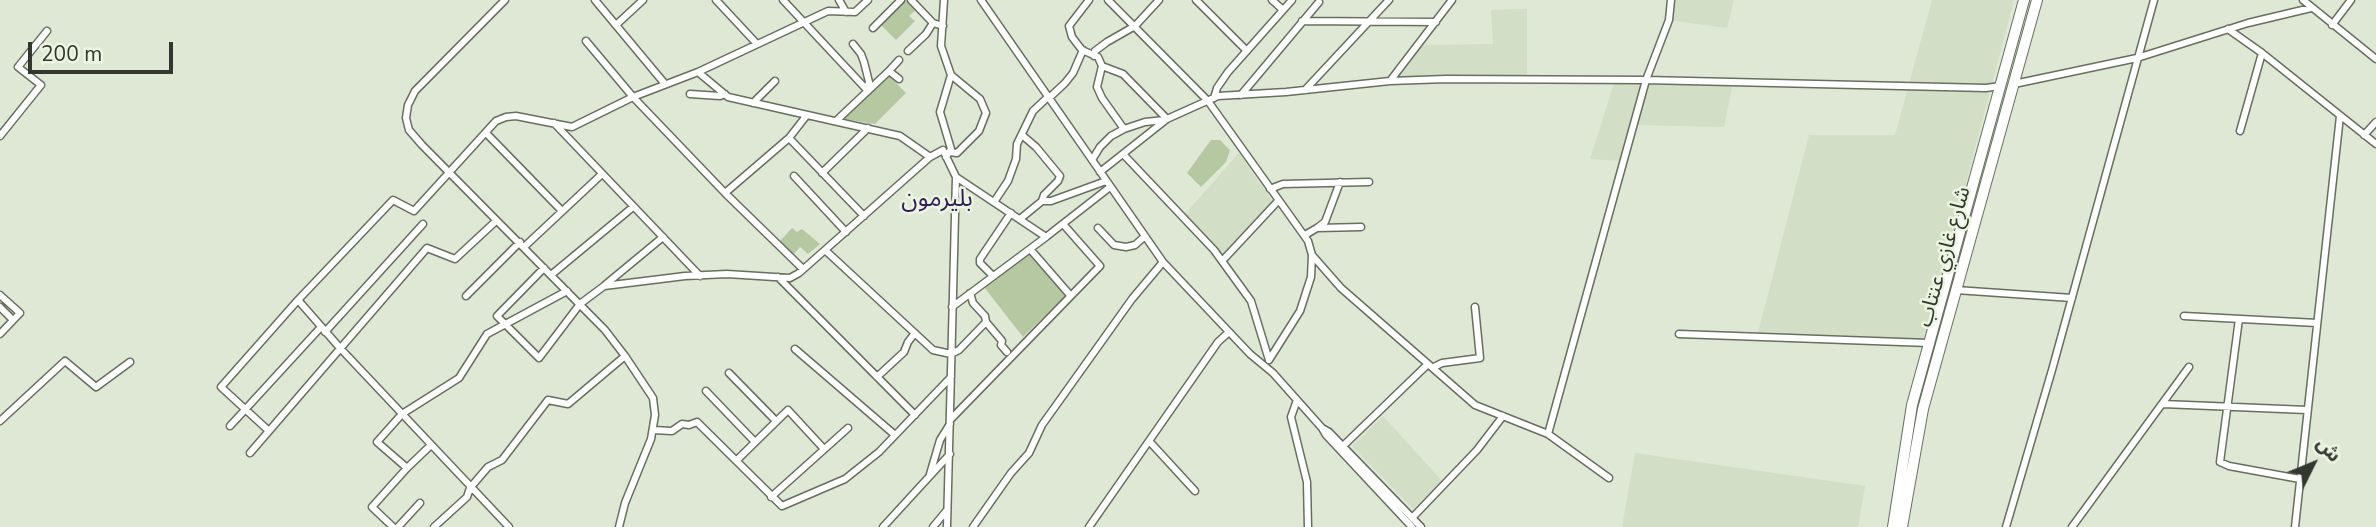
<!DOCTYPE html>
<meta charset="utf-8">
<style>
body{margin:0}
#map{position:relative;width:2376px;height:527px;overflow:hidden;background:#dee8d5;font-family:"Nunito Sans","Noto Sans Arabic",sans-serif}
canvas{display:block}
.north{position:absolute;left:2278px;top:429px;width:70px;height:70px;-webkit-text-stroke:5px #ebf5e2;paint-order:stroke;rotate:47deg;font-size:19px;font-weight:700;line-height:28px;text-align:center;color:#343730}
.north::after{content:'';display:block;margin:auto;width:24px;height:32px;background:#343730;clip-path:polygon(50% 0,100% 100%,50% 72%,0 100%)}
.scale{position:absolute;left:28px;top:42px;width:145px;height:32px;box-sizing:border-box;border:4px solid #343730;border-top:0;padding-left:9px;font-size:21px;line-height:24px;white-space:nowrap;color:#343730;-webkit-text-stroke:5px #ebf5e2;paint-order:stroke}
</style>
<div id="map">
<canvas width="2376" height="527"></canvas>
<div class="north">ش</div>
<div class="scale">200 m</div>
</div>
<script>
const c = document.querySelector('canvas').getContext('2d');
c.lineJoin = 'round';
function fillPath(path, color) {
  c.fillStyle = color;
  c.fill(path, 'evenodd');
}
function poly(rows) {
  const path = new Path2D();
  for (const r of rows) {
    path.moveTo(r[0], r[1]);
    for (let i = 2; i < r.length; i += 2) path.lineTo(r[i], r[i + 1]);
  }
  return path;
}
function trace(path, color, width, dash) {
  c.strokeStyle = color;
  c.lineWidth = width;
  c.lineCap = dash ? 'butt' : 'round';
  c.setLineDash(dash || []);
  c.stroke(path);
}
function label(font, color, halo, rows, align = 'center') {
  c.font = font + ' "Nunito Sans","Noto Sans Arabic",sans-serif';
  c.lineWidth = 5;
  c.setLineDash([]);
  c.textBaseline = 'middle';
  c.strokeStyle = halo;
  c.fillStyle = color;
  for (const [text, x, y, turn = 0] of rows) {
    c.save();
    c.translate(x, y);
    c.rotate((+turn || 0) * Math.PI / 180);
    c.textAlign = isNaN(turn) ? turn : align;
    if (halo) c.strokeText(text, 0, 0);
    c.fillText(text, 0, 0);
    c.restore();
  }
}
fillPath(poly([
 [1671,0,1734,0,1727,28,1669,20],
 [1932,0,2014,0,1925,339,1758,333,1809,135,1895,135],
 [1527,9,1527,79,1390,81,1419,45,1493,44,1491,10],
 [1615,80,1733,83,1724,127,1634,125,1623,161,1590,159],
 [1239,153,1273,202,1224,255,1185,214],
 [1383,416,1442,481,1413,509,1352,446],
 [1635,453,1865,486,1858,527,1622,527]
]), '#d2dec5');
fillPath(poly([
 [904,0,908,0,917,9,909,16,915,21,896,40,880,24],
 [888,75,906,93,875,124,844,119],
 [1211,140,1220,140,1230,150,1226,162,1201,187,1187,173],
 [792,228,797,232,802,229,820,244,808,254,800,247,792,256,779,242],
 [1028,253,1066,295,1023,337,984,287]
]), '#b6c8a2');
const minor = poly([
 [505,0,415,91,408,105,406,118,409,130,422,145,605,330,625,356,653,398,655,415,651,439,625,503,619,527],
 [595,0,665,84],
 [716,0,757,44],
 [783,0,868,91],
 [839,0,846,12],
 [911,0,933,23,943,26],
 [944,0,941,46,951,75,940,112,951,149,946,157],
 [981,0,1163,262,1250,354,1273,373,1322,428,1326,435,1412,527],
 [1089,0,1069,26,1072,37,1082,50,1098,57,1102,66,1123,74,1167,119],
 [1108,0,1208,101,1308,241,1312,255,1311,277,1300,311,1269,360],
 [1196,0,1247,51],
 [1272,0,1283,10],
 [2303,0,2376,59],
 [1302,21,1436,22],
 [616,25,643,0],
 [2332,25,2351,0],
 [873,28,901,0],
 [2228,29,2262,53,2376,144],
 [586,41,633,97,725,193,803,269],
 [853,44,861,54,864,62,869,82,867,90],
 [908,51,926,34,933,23],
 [1094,56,1095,51,1107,42,1135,26,1159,0],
 [1102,66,1097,87,1102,98,1124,129,1145,122,1165,120],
 [889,71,899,60],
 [698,72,828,11,855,12,868,0],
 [1390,81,1452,0],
 [2014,84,2137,58,2248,23,2311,8],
 [1305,90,1389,0],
 [690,94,720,96,725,94],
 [1241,95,1319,2],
 [1049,98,1065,83,1073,73,1083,50],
 [1214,98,1217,88,1228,72,1292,0],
 [753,103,775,81],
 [837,120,889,71,899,79],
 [554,123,700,276],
 [2240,131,2262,53],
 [486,133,562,211],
 [1022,135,1036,147,1060,176,1058,181,1044,195,1042,201],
 [2364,135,2376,122],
 [0,136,41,85,18,67,47,31],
 [789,138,864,216],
 [949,152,957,153,979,131,986,113,980,99,951,75],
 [1123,154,1214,250,1251,301,1269,360],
 [1092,160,1100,147,1111,136,1124,129],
 [1100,172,1167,119,1218,96,1286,92,1390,81,1446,79,1646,80,1986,88,2000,86],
 [822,173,868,128],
 [794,176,846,232],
 [1270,189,1283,184,1369,182],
 [725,193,789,138,807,115],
 [994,202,1008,181,1016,159,1017,144,1033,111,1048,97],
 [1020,219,1042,201,1051,201,1106,181],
 [1098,228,1114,245,1126,247,1135,245,1144,237],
 [1317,228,1325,222,1340,182],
 [1305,235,1317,228,1361,227],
 [524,247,602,174],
 [1030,249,1070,295],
 [825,250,933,350,951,354,959,350,986,322,985,316,973,303,970,293],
 [1312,255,1341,288,1475,405,1548,434,1609,478],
 [1223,260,1278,201],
 [544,268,497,316,539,358,580,304,604,286,685,276,727,274,790,278,799,273,930,157,943,150,956,177,1046,237,1110,187],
 [551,275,633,207],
 [993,276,980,263,980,259,1011,213],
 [778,277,915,415],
 [605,285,663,237],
 [1956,290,2072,298],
 [0,295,20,313,0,334],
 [466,296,520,242],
 [298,300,340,348,509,527],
 [0,307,13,320],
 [952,307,1046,237],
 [2184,316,2317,323],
 [2239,319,2220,462,2229,466,2300,479],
 [986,322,1002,341,1001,345,1007,352],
 [325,332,423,224],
 [1679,334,1929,343],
 [795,349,895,435],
 [1434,367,1442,363,1480,358,1475,307],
 [729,373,776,421],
 [877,377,904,352,908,342,915,333],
 [706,391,755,442],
 [1297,400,1291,417,1307,482,1308,527],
 [2163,404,2307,410],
 [950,420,1100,266,1063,224],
 [0,421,65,361,96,387,130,362],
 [230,426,321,327],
 [1322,428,1329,432,1421,527],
 [653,430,672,431,682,424,689,425,697,422,782,506,845,479,879,452,951,377],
 [269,431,221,387,298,300,393,200,414,211,496,121,506,117,516,116,572,127,633,97,698,72,728,97,900,136,930,157],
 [1548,434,1646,80,1669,20,1671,0],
 [1150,442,1195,491],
 [1343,446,1428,364],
 [250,453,427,248,455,259,496,221],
 [737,460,788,410,824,449],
 [407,468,377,442,402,414,459,378,487,334,567,291],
 [930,474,940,440,950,424],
 [771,497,848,428],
 [1412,518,1477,450,1503,416],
 [393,527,372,507,407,468,431,445],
 [398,527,420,503],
 [434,527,467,497,470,488,488,467,502,460,548,400,568,404,625,356],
 [883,527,950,454],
 [933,527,947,510],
 [947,527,956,177],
 [973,527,1011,473,1029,453,1042,425,1132,299,1163,262],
 [1089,527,1218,342,1229,332],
 [2006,527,2052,370,2154,0],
 [2072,527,2189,367],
 [2295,527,2340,116]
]);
const highway = poly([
 [1893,527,1912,405,2024,0],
 [1902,527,1923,409,2037,0]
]);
trace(minor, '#676f5f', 9);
trace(highway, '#676f5f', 12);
trace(minor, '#fff', 6);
trace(highway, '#fff', 10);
label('21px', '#343730', '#ebf5e2', [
 ["شارع غازي عنتاب",1945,257,-74]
]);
label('24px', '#311d57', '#ebf5e2', [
 ["بليرمون",937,200]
]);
</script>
